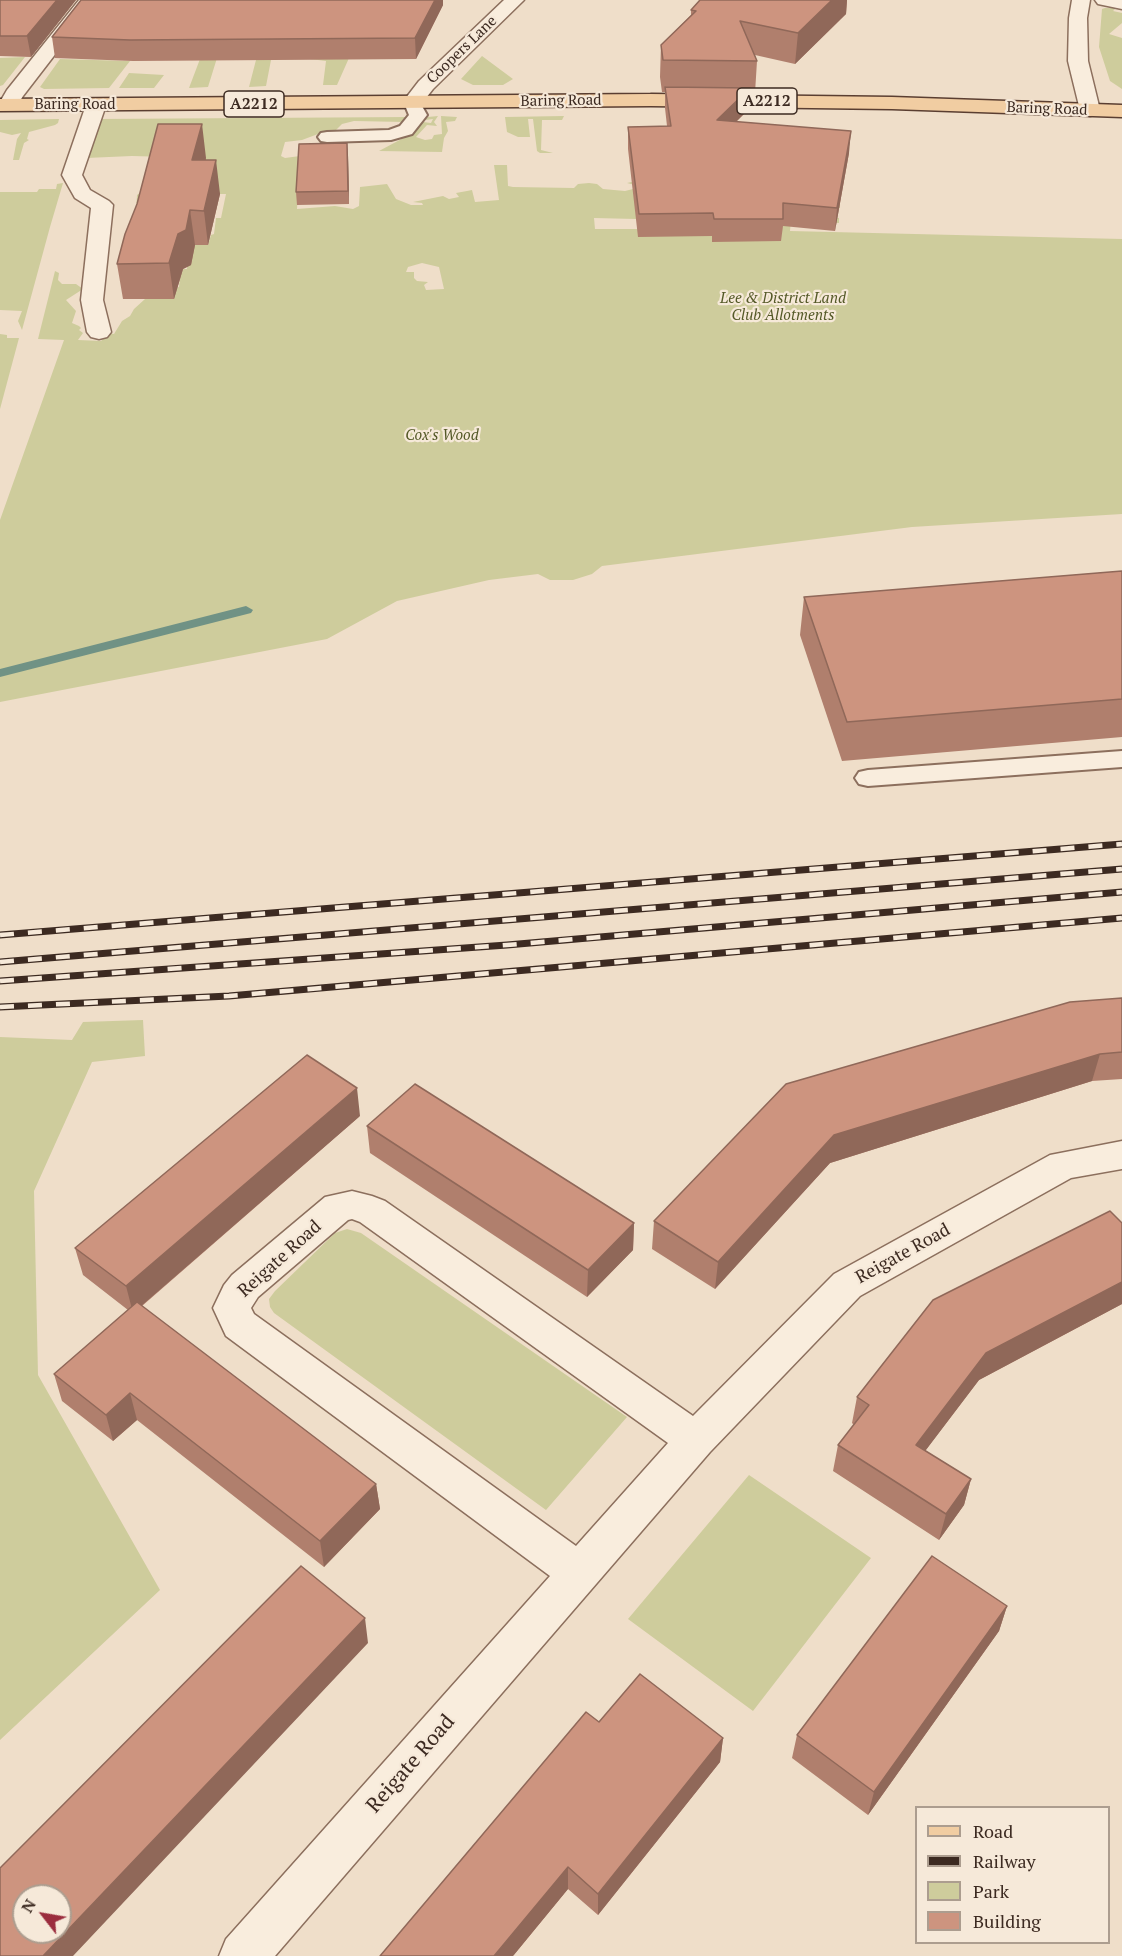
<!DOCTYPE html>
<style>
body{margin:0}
#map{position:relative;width:1122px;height:1956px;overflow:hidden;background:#efdec9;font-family:"PT Serif",serif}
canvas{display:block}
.legend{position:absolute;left:915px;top:1806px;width:195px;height:138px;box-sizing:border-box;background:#f6e9d9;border:2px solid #ac9d8f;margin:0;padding:8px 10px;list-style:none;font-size:18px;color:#3c2a21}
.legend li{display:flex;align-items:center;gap:12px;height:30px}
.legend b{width:30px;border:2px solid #ac9d8f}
.north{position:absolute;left:12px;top:1884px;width:60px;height:60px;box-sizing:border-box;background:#f6e9d9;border:2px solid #ac9d8f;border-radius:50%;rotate:301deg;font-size:16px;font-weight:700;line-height:24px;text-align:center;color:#3c2a21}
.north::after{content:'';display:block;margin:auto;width:21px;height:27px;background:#9b2d3e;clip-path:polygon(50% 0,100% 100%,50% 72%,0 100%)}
</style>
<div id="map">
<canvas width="1122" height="1956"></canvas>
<ul class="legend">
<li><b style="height:8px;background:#f1cda2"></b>Road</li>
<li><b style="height:8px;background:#3c2a21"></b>Railway</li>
<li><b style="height:16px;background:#cecc9c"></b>Park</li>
<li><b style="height:16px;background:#cd947f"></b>Building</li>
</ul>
<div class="north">N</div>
</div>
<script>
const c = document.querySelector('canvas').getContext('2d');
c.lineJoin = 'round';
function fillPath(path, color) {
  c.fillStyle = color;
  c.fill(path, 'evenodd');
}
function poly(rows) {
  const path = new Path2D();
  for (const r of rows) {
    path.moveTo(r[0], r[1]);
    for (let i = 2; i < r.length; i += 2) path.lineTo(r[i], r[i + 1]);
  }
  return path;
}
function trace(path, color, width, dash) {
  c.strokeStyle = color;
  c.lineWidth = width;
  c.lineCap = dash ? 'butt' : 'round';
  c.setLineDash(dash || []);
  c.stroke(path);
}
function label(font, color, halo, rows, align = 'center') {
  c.font = font + ' "PT Serif",serif';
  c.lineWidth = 4.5;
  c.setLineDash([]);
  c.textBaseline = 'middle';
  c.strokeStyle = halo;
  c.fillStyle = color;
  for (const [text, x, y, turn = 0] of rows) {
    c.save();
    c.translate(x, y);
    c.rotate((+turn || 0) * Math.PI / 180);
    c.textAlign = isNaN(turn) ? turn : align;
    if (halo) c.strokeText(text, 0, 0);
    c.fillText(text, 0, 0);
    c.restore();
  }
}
fillPath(poly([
 [1105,8,1116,8,1113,11,1122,13,1122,23,1109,34,1122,38,1122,89,1110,81,1099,47,1102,9],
 [482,56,513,79,503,85,473,85,461,79],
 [25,57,3,85,0,86,0,58],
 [217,58,208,87,189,88,200,59],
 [347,58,349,58,337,85,323,85,326,61,310,59],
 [60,59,128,61,130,61,109,88,44,89,40,87],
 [256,60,271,60,266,86,249,87],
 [129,73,164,75,154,88,119,88],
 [438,116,434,122,437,126,427,125,416,137,425,140,432,139,434,135,442,134,441,116,457,117,455,121,446,122,448,131,444,138,442,152,379,151,409,135,423,122,431,123,433,119,425,120,428,117],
 [564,116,562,120,542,120,541,150,553,153,540,153,537,151,533,119,528,119,530,137,518,137,507,132,505,117],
 [409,117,405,122,354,121,342,124,334,132,326,131,302,140,285,142,281,156,285,158,300,156,297,209,335,206,353,209,359,206,360,187,387,184,396,199,411,205,423,205,422,203,413,202,443,196,449,199,459,197,456,193,467,191,472,190,475,202,499,200,494,165,507,165,508,186,513,187,574,188,578,184,589,183,597,184,603,189,625,191,633,189,635,185,627,183,636,181,636,219,594,218,595,229,683,229,840,188,840,208,821,206,819,217,839,218,839,223,791,220,790,231,1122,239,1122,514,912,527,602,566,592,574,573,580,550,580,538,574,489,580,397,601,327,639,0,702,0,520,64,340,38,339,55,271,59,273,58,280,62,284,76,284,83,289,66,300,76,311,72,323,79,326,81,328,79,330,83,333,78,340,101,341,109,333,114,334,122,321,130,316,134,309,145,299,179,287,181,269,187,269,187,265,191,265,192,245,208,245,211,235,214,234,216,218,221,218,226,194,178,194,136,214,137,195,149,186,206,158,132,156,86,158,97,119],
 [422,263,439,267,444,289,426,290,424,285,428,282,417,281,414,278,414,272,406,272,408,267],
 [59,119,58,123,55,125,29,132,27,139,29,140,24,143,19,160,13,160,17,139,21,133,12,135,0,132,0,120],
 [63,183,50,227,22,330,18,321,22,311,0,310,0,192,37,192,39,189,56,189,57,184],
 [0,334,7,335,7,338,19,338,0,409],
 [143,1020,145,1056,92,1062,34,1191,38,1375,160,1590,0,1740,0,1037,72,1040,83,1022],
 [347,1229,361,1233,627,1417,546,1510,274,1313,270,1307,269,1299,275,1291,335,1233],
 [749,1475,871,1558,753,1711,628,1619]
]), '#cecc9c');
fillPath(poly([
 [246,606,253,610,251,613,0,677,0,669,246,606]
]), '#709285');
const service = poly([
 [412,98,418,99,427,115,412,134,391,140,327,142,321,141,318,137,321,133,327,132,389,130,400,126,409,115,404,103,406,99,412,98],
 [1122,751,1122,767,868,786,859,784,855,778,859,772,868,770,1122,751]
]);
const minor = poly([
 [79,0,97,0,23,96,15,109,1,109,0,102,7,90,79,0],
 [1072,0,1090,0,1087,18,1088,61,1100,110,1097,114,1090,116,1083,114,1080,110,1068,61,1069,18,1072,0],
 [1095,0,1122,0,1122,9,1098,4,1095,0],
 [96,99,103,101,106,105,82,175,90,190,109,201,113,205,103,300,111,332,107,337,99,339,91,337,87,332,81,300,91,208,75,198,62,175,86,105,89,101,96,99],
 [1122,1141,1122,1169,1071,1178,860,1296,710,1452,275,1956,219,1956,226,1939,550,1576,226,1336,213,1308,224,1285,232,1275,325,1197,352,1191,372,1196,385,1201,693,1416,834,1274,1050,1155,1122,1141],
 [352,1219,360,1222,668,1443,576,1546,254,1314,251,1308,258,1297,348,1220,352,1219]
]);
const tertiary = poly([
 [504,0,524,0,433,89,419,107,405,107,402,103,419,81,504,0]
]);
const primary = poly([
 [651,94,892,97,1122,105,1122,117,892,109,651,106,0,111,0,99,651,94]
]);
trace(service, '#8c6f5d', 4);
trace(minor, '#8c6f5d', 3);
trace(tertiary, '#8c6f5d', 3);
trace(primary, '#5a3e31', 3);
fillPath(service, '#f9eddd');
fillPath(minor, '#f9eddd');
fillPath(tertiary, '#f9eddd');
fillPath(primary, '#f1cda2');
const rail = poly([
 [0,935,1122,844],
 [0,962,1122,869],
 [0,981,507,945,1122,892],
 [0,1007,229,996,1122,918]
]);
trace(rail, '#3c2a21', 7);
trace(rail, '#f6e9d9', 4.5, [14]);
fillPath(poly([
 [0,0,76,0,31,57,0,56],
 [81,0,443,0,443,5,416,59,133,61,55,58,52,37],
 [700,0,847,0,846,14,795,64,755,55,757,61,755,93,750,93,749,109,736,122,849,153,835,231,783,226,781,241,712,242,712,236,638,237,628,149,628,127,667,126,665,108,665,92,662,92,660,77,661,45,691,15,691,10],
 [348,155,349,204,297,205,296,192],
 [206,158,206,160,220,194,208,245,195,245,191,265,183,269,174,299,123,299,117,264],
 [1122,571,1122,737,842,761,800,635,804,597],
 [1122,998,1122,1079,1092,1081,830,1163,715,1289,652,1249,654,1221],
 [360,1116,142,1306,376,1484,380,1509,324,1567,137,1420,113,1441,62,1401,54,1374,128,1310,83,1275,75,1248],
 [367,1126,634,1223,633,1250,587,1297,370,1153],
 [1122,1223,1122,1304,979,1380,925,1451,971,1479,964,1505,939,1540,833,1471,838,1445,854,1425,852,1423,857,1397],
 [1007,1606,999,1631,868,1815,792,1758,797,1735],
 [599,1722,723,1738,720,1762,598,1915,568,1889,513,1956]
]), '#b07f6d');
fillPath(poly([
 [57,0,76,0,31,57,27,36],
 [435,0,443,0,443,5,416,59,415,38],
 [832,0,847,0,846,14,795,64,798,33],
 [750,88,749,109,715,142,717,120],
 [202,124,206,158,197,194,192,160],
 [851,131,849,153,835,231,837,208],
 [347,143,348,155,349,204,348,191],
 [216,160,220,194,208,245,204,211],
 [190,210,195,245,191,265,183,269,174,299,169,263,178,234],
 [1100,1054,1092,1081,830,1163,715,1289,718,1262,834,1135],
 [357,1088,360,1116,133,1313,126,1286],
 [634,1223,633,1250,587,1297,588,1270],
 [1122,1282,1122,1304,979,1380,910,1471,916,1445,986,1353],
 [130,1393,137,1420,113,1441,106,1415],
 [971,1479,964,1505,939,1540,946,1514],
 [376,1484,380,1509,324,1567,320,1541],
 [1007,1606,999,1631,868,1815,874,1792],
 [365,1618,368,1643,73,1956,43,1956],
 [723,1738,720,1762,598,1915,598,1894],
 [568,1867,568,1889,513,1956,494,1956]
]), '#906859');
const building = poly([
 [0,0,57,0,27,36,0,36,0,0],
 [81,0,435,0,415,38,130,40,52,37,81,0],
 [700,0,832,0,798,33,740,21,757,61,663,60,661,45,696,11,691,10,700,0],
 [665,87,750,88,717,120,851,131,837,208,783,203,783,219,714,219,713,213,639,214,628,127,671,126,665,87],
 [158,124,202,124,192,160,216,160,204,211,190,210,186,230,178,234,169,263,117,264,125,234,137,204,158,124],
 [347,143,348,191,296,192,299,144,347,143],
 [1122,571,1122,699,847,722,804,597,1122,571],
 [1122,998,1122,1052,1100,1054,834,1135,718,1262,654,1221,786,1084,1070,1002,1122,998],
 [307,1055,357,1088,126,1286,75,1248,307,1055],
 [415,1084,634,1223,588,1270,367,1126,415,1084],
 [1110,1211,1122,1223,1122,1282,986,1353,916,1445,971,1479,946,1514,838,1445,869,1405,857,1397,933,1300,1110,1211],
 [137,1302,376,1484,320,1541,130,1393,106,1415,54,1374,137,1302],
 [932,1556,1007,1606,874,1792,797,1735,932,1556],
 [301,1566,365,1618,43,1956,0,1956,0,1868,301,1566],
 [24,1896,60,1896,60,1932,24,1932,24,1896],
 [640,1674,723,1738,598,1894,568,1867,494,1956,380,1956,586,1712,599,1722,640,1674]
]);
fillPath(building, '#cd947f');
trace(building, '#906859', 1.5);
label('15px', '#3c2a21', '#f6e9d9', [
 ["Coopers Lane",462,50,-44],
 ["Baring Road",561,101,-1],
 ["Baring Road",75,105],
 ["Baring Road",1047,109,2]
]);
label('italic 15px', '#545927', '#f6e9d9', [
 ["Lee & District Land",783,299],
 ["Club Allotments",783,316],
 ["Cox's Wood",442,436]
]);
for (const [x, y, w] of [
 [767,101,60],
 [254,104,60]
]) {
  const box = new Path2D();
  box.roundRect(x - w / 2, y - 13, w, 26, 4.5);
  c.fillStyle = '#f6e9d9';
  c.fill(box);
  trace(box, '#3c2a21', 1.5);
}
label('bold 16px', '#3c2a21', null, [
 ["A2212",767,101],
 ["A2212",254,104]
]);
label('18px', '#3c2a21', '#f6e9d9', [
 ["Reigate Road",903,1254,-29],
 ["Reigate Road",280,1259,-42]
]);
label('21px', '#3c2a21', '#f6e9d9', [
 ["Reigate Road",411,1764,-49]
]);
</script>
